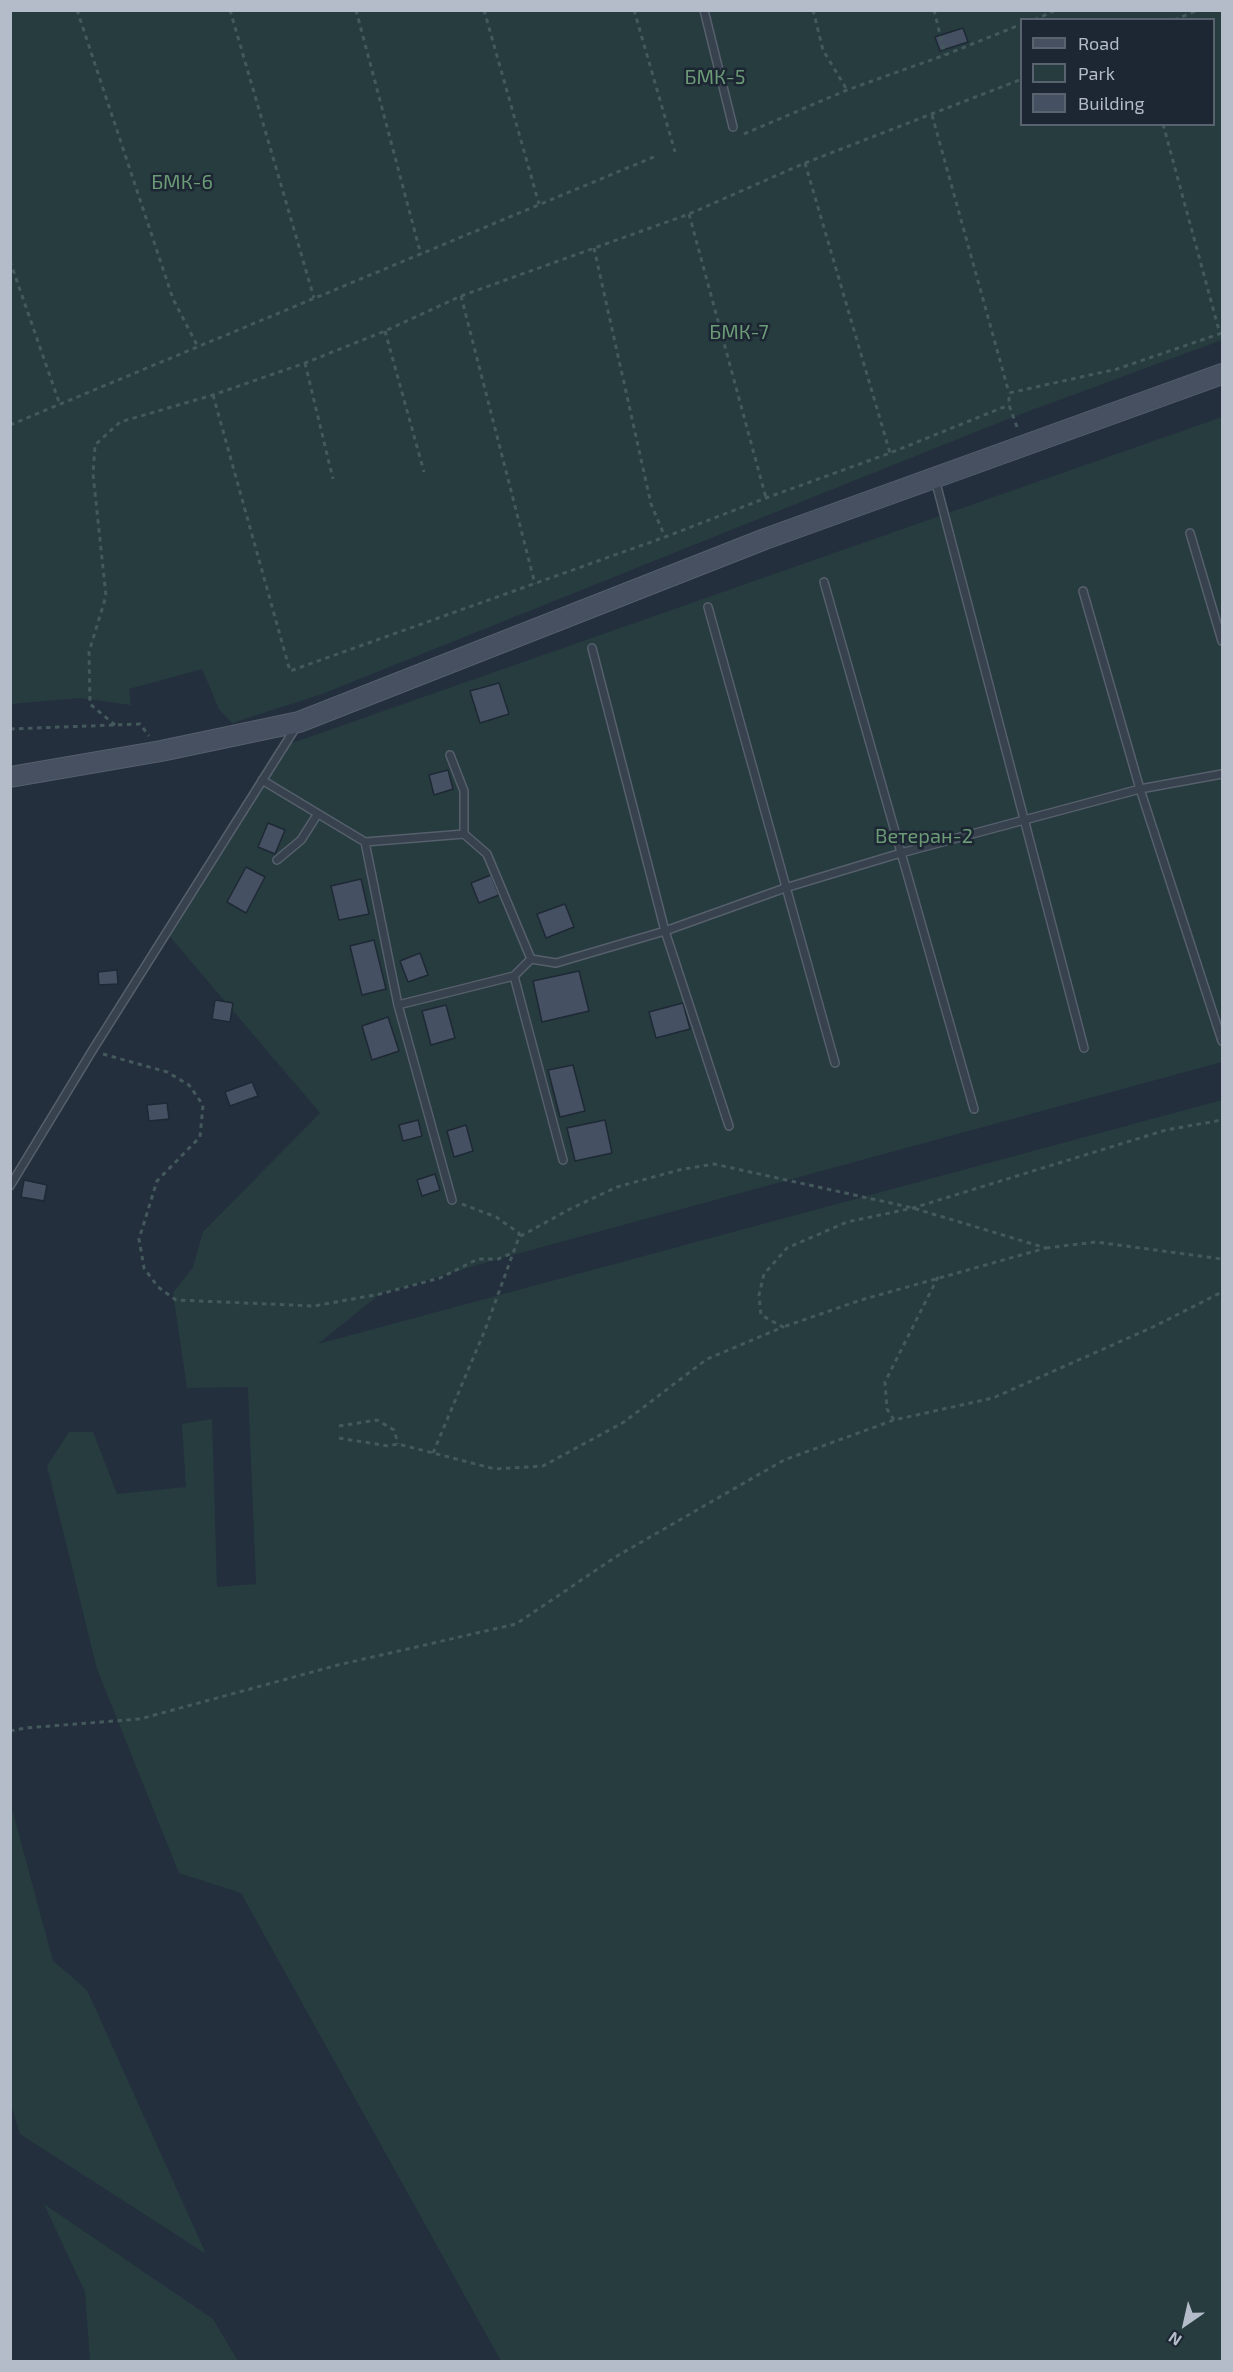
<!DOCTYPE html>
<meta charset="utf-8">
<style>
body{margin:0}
#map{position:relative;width:1233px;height:2372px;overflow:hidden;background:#242f3e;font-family:"Exo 2",sans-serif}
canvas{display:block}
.frame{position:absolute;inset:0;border:12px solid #b4bcc9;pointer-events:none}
.legend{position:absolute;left:1020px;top:18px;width:195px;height:108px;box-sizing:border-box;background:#1d2633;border:2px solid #59626f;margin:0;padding:8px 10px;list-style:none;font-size:18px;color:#b4bcc9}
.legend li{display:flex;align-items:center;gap:12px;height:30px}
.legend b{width:30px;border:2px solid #59626f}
.north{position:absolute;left:1155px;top:2294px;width:60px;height:60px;-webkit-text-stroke:4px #1d2633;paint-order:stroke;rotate:214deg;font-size:16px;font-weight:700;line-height:24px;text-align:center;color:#b4bcc9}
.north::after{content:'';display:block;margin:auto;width:21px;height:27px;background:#b4bcc9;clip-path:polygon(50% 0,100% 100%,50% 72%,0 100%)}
</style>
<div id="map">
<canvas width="1233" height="2372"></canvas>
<div class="frame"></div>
<ul class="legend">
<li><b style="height:8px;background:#465061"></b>Road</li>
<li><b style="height:16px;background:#263c3f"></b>Park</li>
<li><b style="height:16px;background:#455162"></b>Building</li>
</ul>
<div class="north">N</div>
</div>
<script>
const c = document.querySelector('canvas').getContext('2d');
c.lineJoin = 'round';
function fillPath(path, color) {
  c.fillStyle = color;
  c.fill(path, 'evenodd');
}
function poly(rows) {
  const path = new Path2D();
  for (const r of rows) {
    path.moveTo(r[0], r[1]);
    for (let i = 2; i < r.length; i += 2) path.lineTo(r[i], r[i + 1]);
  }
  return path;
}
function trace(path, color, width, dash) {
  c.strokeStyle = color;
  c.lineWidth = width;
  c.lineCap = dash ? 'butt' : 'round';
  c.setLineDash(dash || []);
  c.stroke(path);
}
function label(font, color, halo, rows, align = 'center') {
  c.font = font + ' "Exo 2",sans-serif';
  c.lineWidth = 5;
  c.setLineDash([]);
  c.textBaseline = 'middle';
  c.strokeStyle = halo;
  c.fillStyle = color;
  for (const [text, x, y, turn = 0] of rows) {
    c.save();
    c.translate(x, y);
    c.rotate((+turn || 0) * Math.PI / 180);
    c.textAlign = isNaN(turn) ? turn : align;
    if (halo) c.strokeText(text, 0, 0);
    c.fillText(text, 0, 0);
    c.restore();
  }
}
fillPath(poly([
 [11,11,1222,11,1222,340,1013,417,322,694,232,723,219,709,202,669,129,689,131,705,80,698,11,704],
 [1022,20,1214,20,1214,124,1022,124],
 [1222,417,1222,1062,498,1259,380,1294,318,1344,1222,1100,1222,2361,501,2361,241,1893,179,1873,97,1669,47,1466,69,1432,93,1432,117,1494,186,1487,182,1424,212,1419,217,1587,256,1584,248,1387,187,1388,173,1293,193,1267,203,1232,320,1113,166,932,275,749],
 [11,1805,53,1961,87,1990,206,2254,20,2134,10,2102],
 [44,2204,213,2319,238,2361,90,2361,85,2292]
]), '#263c3f');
const building = poly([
 [963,28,968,42,940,51,935,37,963,28],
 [499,683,509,714,480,723,470,691,499,683],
 [448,770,453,789,434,795,429,775,448,770],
 [268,823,285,830,275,854,258,847,268,823],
 [246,867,265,877,246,913,227,902,246,867],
 [491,875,499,895,479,903,471,883,491,875],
 [361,879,369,914,339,920,331,886,361,879],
 [565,904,574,927,546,938,537,914,565,904],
 [374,940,386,989,362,995,350,946,374,940],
 [420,953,428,975,408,982,400,961,420,953],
 [117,970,118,984,99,985,98,972,117,970],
 [579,971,589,1011,542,1022,533,981,579,971],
 [215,1000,233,1003,230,1022,212,1019,215,1000],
 [683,1003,690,1029,656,1038,649,1012,683,1003],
 [446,1005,455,1038,431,1045,422,1011,446,1005],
 [388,1017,399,1051,372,1060,362,1026,388,1017],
 [573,1065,585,1111,560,1117,548,1070,573,1065],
 [252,1082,258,1096,230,1106,225,1092,252,1082],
 [167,1103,169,1119,149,1121,147,1105,167,1103],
 [418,1120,422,1136,403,1141,399,1125,418,1120],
 [605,1120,612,1153,575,1161,567,1128,605,1120],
 [466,1125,473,1151,454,1157,447,1131,466,1125],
 [435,1174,440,1190,422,1196,417,1180,435,1174],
 [24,1180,47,1185,44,1201,21,1197,24,1180]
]);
fillPath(building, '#455162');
trace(building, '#1f2835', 1.5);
const lane = poly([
 [704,10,733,127],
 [935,479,1084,1048],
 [1190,533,1222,641],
 [824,582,974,1109],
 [1083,591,1140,789,1222,1041],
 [708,607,835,1063],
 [592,648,665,931,729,1126],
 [450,755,464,791,464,834],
 [262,780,365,842,464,834,487,854,531,959,556,963,665,931,785,888,901,853,1140,789,1222,774],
 [365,842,398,1005,452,1200],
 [277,860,301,840,317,815],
 [514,976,563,1160],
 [398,1005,514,976,531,959],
 [10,1186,92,1051,296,727]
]);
const secondary = poly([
 [10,777,161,751,299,722,765,539,1222,374]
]);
trace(lane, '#565f6c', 10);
trace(secondary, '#565f6c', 22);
trace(poly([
 [77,10,173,299,198,347],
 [230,10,314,298],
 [356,10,421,255],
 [484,10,539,204],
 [634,10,675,152],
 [813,10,823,50,847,90],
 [934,10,945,55],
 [1034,20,1056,10],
 [1174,20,1198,10],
 [932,115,1009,393],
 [1163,124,1220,334],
 [744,134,847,90,945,55,1022,24],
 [805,163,890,453],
 [689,214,766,498],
 [594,248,651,504,665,537],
 [10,261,60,405],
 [461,296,535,584],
 [385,331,424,472],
 [305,363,333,479],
 [213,395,290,671,665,537,766,498,890,453,1009,405],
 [10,425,656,156],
 [1017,427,1009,405,1009,393,1117,369,1222,333],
 [115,725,90,704,89,652,106,596,93,474,95,445,120,422,213,395,305,363,385,331,461,296,689,214,805,163,1022,79],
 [10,729,140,724,149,736],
 [103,1054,167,1072,189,1085,203,1105,200,1137,157,1181,139,1239,144,1268,158,1287,176,1300,314,1306,380,1294,440,1278,478,1259,498,1259,512,1253],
 [462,1204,496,1217,519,1233,519,1237],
 [1046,1248,1096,1242,1222,1259],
 [938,1277,885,1382,887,1409,894,1420,993,1398,1153,1327,1222,1292],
 [339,1426,377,1420,394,1430,398,1444],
 [339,1438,388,1446,398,1444,495,1469,543,1466,624,1422,707,1359,783,1327,761,1315,759,1295,764,1274,787,1248,847,1222,913,1208,1166,1130,1222,1120],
 [433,1453,485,1330,519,1237,570,1209,617,1187,679,1170,714,1164,913,1208,1046,1248,861,1300,783,1327],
 [10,1731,25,1728,140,1719,338,1665,516,1624,617,1556,784,1460,894,1420]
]), '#44595c', 3, [4.5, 4.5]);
trace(lane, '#38414e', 7);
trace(secondary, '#465061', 20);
label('20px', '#6b9a76', '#1d2633', [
 ["БМК-5",715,77],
 ["БМК-6",182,182],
 ["БМК-7",739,332],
 ["Ветеран-2",924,836]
]);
</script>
